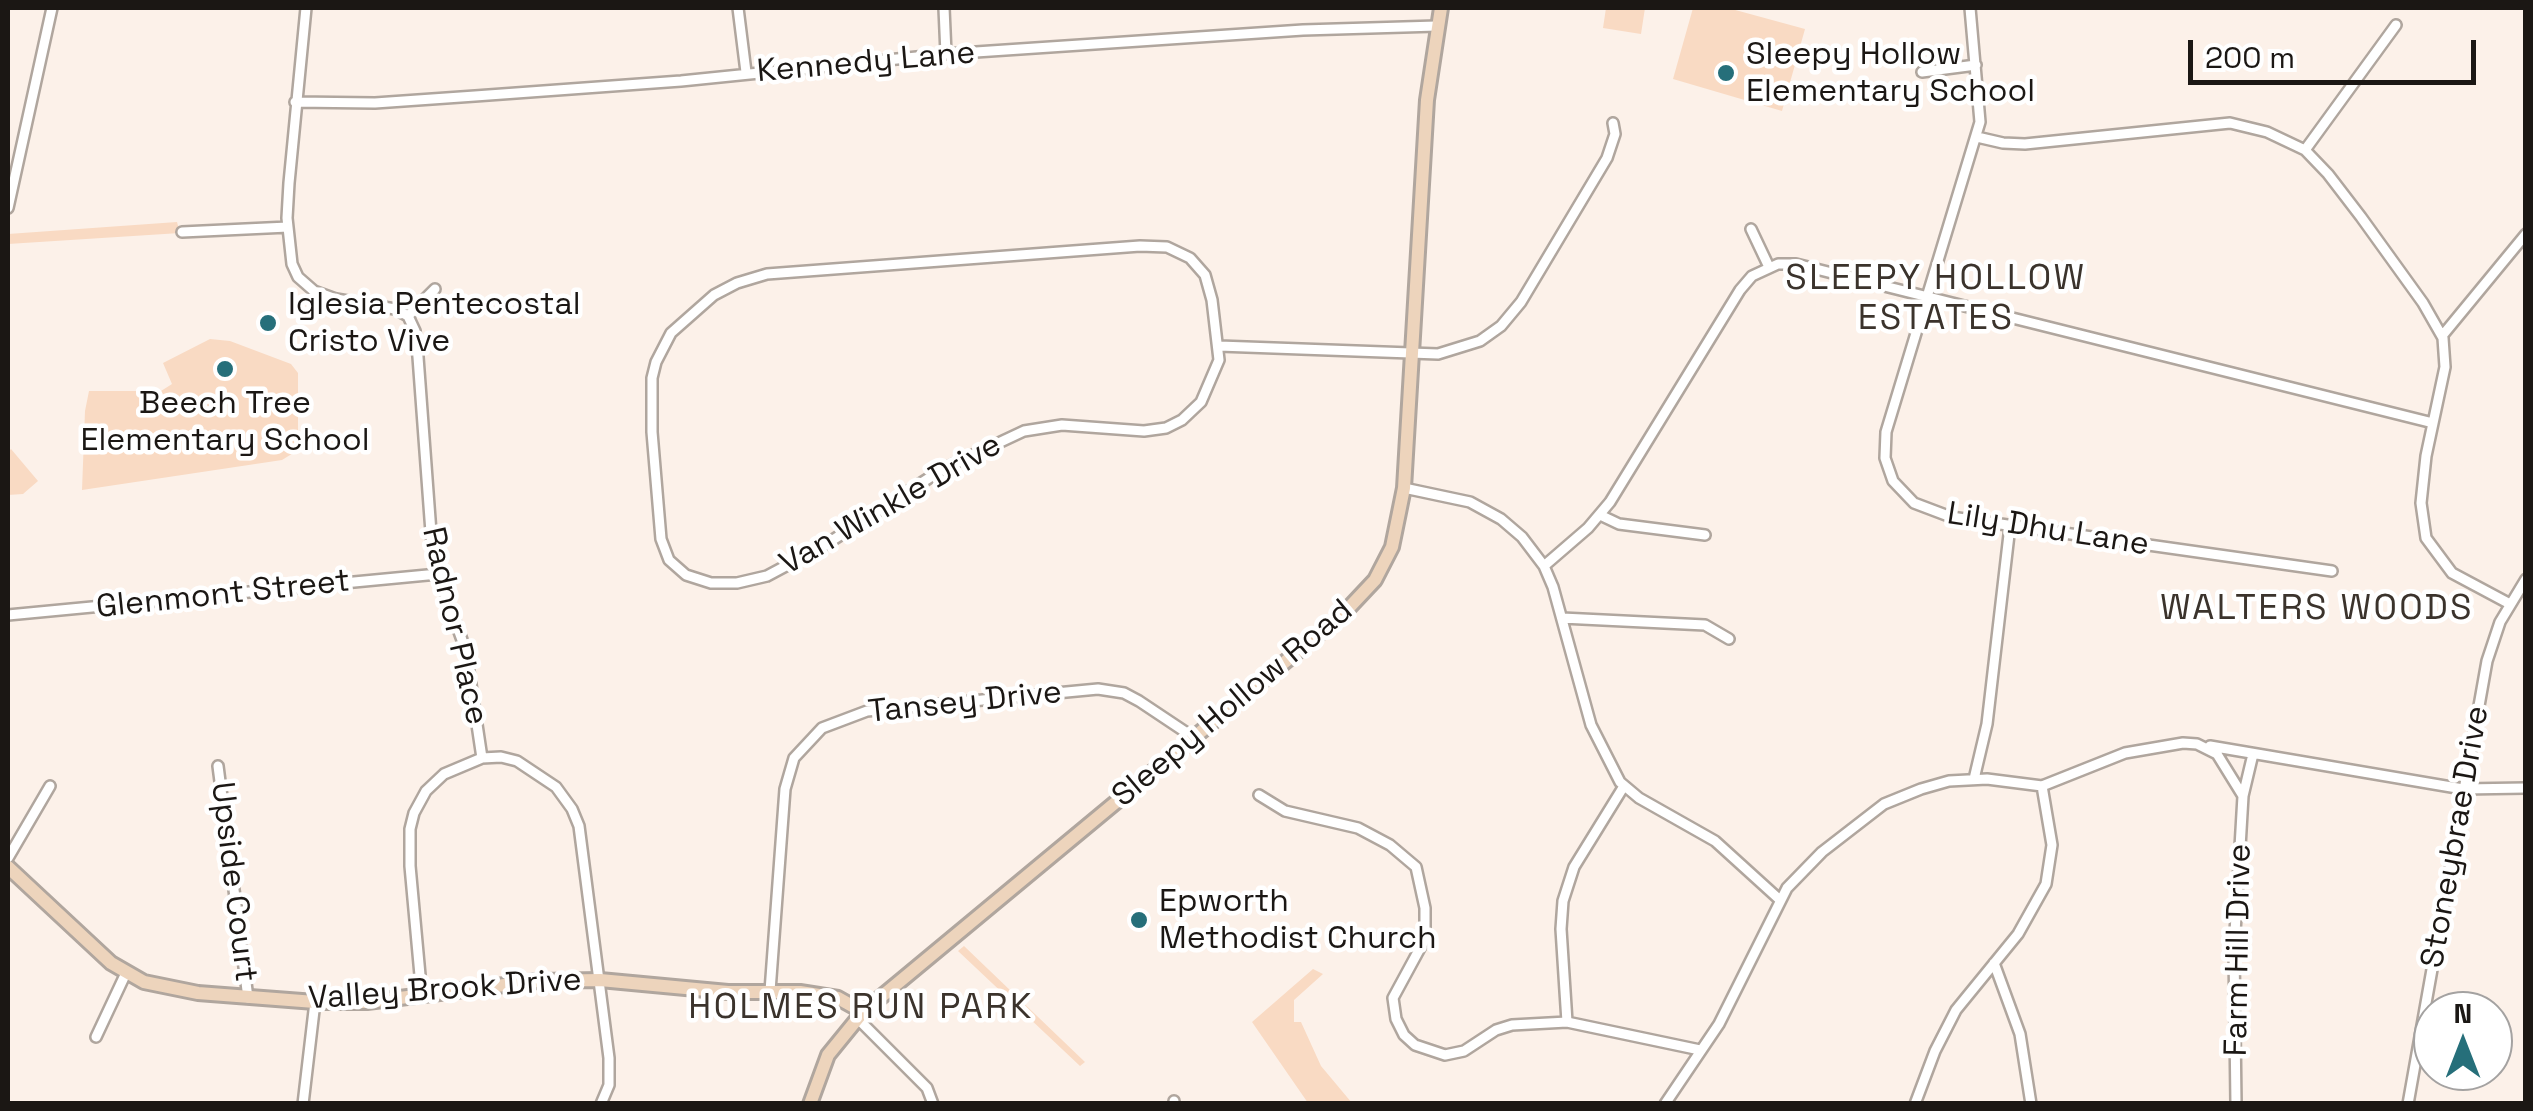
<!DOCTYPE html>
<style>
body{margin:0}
#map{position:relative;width:2533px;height:1111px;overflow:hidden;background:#fcf1e9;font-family:"Space Grotesk",sans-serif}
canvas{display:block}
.frame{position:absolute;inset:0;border:10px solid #1b1714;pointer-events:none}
.north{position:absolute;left:2413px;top:991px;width:100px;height:100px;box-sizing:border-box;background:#fff;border:2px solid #a4a2a1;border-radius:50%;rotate:0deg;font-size:28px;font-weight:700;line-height:40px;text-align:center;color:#1b1714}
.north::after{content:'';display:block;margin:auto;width:35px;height:45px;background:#266f7a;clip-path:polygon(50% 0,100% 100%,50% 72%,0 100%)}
.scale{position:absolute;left:2188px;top:40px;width:288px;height:45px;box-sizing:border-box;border:5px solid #1b1714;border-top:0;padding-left:12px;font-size:30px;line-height:35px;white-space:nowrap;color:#1b1714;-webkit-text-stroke:8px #fff;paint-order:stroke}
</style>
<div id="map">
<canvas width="2533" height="1111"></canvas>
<div class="frame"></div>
<div class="north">N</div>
<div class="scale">200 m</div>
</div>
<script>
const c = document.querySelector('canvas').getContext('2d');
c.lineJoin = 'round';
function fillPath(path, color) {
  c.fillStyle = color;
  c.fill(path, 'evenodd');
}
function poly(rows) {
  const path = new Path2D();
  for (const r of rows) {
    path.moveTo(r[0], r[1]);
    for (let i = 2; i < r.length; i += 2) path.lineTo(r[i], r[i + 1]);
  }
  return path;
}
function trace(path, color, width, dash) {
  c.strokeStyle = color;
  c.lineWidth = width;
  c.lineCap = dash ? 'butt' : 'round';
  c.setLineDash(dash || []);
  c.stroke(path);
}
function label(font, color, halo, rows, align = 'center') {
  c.font = font + ' "Space Grotesk",sans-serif';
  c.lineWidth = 9;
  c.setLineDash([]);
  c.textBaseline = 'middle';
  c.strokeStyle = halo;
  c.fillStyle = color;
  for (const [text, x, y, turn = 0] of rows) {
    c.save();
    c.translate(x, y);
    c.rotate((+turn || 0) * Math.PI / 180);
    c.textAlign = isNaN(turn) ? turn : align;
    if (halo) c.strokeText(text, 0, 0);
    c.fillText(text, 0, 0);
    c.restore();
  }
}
fillPath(poly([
 [1606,8,1645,8,1641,34,1603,28],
 [1693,8,1728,8,1805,29,1782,111,1673,79],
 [177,222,180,233,8,244,8,234],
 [210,339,230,341,291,364,298,373,298,444,295,452,282,460,82,490,85,411,89,391,161,391,172,384,163,363],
 [11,449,38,481,23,494,8,495,8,452],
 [964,946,1085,1062,1080,1066,958,951],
 [1313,969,1323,974,1294,1000,1294,1022,1301,1022,1321,1066,1352,1103,1308,1103,1252,1022]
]), '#f9dac3');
const street = poly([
 [306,8,289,183,287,218,292,264,298,277,314,291,336,299,395,309,408,316],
 [738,8,746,72],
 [944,8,946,54],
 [1970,8,1980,122,1886,432,1885,458,1893,481,1914,503,1951,517,2332,571],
 [1922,72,1976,65],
 [295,102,375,103,475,96,681,81,946,54,1303,30,1437,26],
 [1977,137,2003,143,2025,144,2230,123,2267,132,2305,150,2328,174,2361,217,2423,303,2443,338,2445,367,2426,456,2421,503,2426,538,2452,573,2510,604],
 [2305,150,2396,25],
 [8,208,52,8],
 [1751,229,1769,267],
 [182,232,288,227],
 [1140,246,1167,247,1190,258,1205,275,1212,300,1219,360,1201,402,1182,420,1166,428,1144,431,1062,425,1024,431,943,469,825,545,767,576,737,583,711,583,686,575,669,560,661,539,652,432,652,378,656,362,671,333,714,295,737,283,767,274,1140,246],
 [408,316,415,331,418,357,432,546,438,574,466,651,482,758],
 [408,316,435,289],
 [2442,336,2526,234],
 [1219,346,1438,354,1480,341,1501,326,1521,302,1607,158,1615,134,1613,123],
 [1404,488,1470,502,1501,519,1522,537,1544,566,1553,587,1591,725,1620,782,1639,798,1715,841,1780,900],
 [1600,515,1619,524,1705,535],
 [1544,566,1588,528,1610,502,1740,290,1752,276,1778,264,1796,264,2433,423],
 [8,615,438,574],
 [1562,618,1705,625,1729,639],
 [2210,746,2463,789,2526,788],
 [218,766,248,998],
 [1974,779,1987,724,2010,526],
 [1259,795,1285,811,1358,828,1390,845,1416,867,1425,908,1425,939,1393,998,1396,1019,1404,1035,1415,1045,1445,1055,1464,1051,1496,1030,1512,1025,1567,1022,1700,1050],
 [8,858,50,786],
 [1994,963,2020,1034,2031,1104],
 [770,991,785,789,794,758,822,728,867,711,1098,689,1124,693,1139,701,1193,737],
 [422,997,410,866,410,829,414,813,426,791,444,774,482,758,501,757,517,761,556,787,572,809,579,826,609,1058,609,1085,601,1104],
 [857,1018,927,1088,933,1104],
 [1567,1022,1561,929,1563,901,1574,867,1624,786],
 [96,1037,126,973],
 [303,1104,315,1002],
 [1174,1104,1174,1101],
 [1665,1104,1719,1024,1787,888,1822,852,1884,804,1921,789,1949,781,1987,779,2042,786,2125,753,2183,743,2197,744,2217,754,2243,796],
 [1915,1104,1935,1051,1956,1010,2018,934,2046,884,2052,845,2042,786],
 [2236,1104,2234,950,2243,796,2253,754],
 [2408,1104,2487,661,2500,622,2526,579]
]);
const secondary = poly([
 [8,867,111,963,144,982,198,993,315,1002,367,1002,537,981,600,980,728,992,800,992,838,998,863,1012],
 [810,1104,828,1055,863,1012,1344,613,1375,580,1392,547,1404,488,1427,100,1441,8]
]);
trace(street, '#b0a69e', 14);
trace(secondary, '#b0a69e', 18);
trace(street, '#fff', 9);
trace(secondary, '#edd4bc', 12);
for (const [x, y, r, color] of [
 [1726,73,10,"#266f7a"],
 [268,323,10,"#266f7a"],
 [225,369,10,"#266f7a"],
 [1139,920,10,"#266f7a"]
]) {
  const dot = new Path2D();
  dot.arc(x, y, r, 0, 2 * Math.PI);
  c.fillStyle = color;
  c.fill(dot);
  trace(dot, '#fff', 4);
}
label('32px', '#1b1714', '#fff', [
 ["Sleepy Hollow",1746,55],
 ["Elementary School",1746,92],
 ["Iglesia Pentecostal",288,305],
 ["Cristo Vive",288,342],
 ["Beech Tree",225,404,"center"],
 ["Elementary School",225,441,"center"],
 ["Epworth",1159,902],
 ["Methodist Church",1159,939]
], 'left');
label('32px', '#1b1714', '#fff', [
 ["Kennedy Lane",866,63,-5],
 ["Van Winkle Drive",891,505,-30],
 ["Lily Dhu Lane",2048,530,9],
 ["Glenmont Street",223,595,-6],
 ["Radnor Place",454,626,77],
 ["Tansey Drive",965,703,-6],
 ["Sleepy Hollow Road",1233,704,-40],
 ["Stoneybrae Drive",2456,837,-80],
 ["Upside Court",233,882,83],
 ["Farm Hill Drive",2239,950,-89],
 ["Valley Brook Drive",445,990,-4]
]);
c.letterSpacing = '2.5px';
label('35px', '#3b332c', '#fff', [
 ["SLEEPY HOLLOW",1936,280],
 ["ESTATES",1936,320],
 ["WALTERS WOODS",2317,610],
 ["HOLMES RUN PARK",861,1009]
]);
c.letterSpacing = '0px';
</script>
